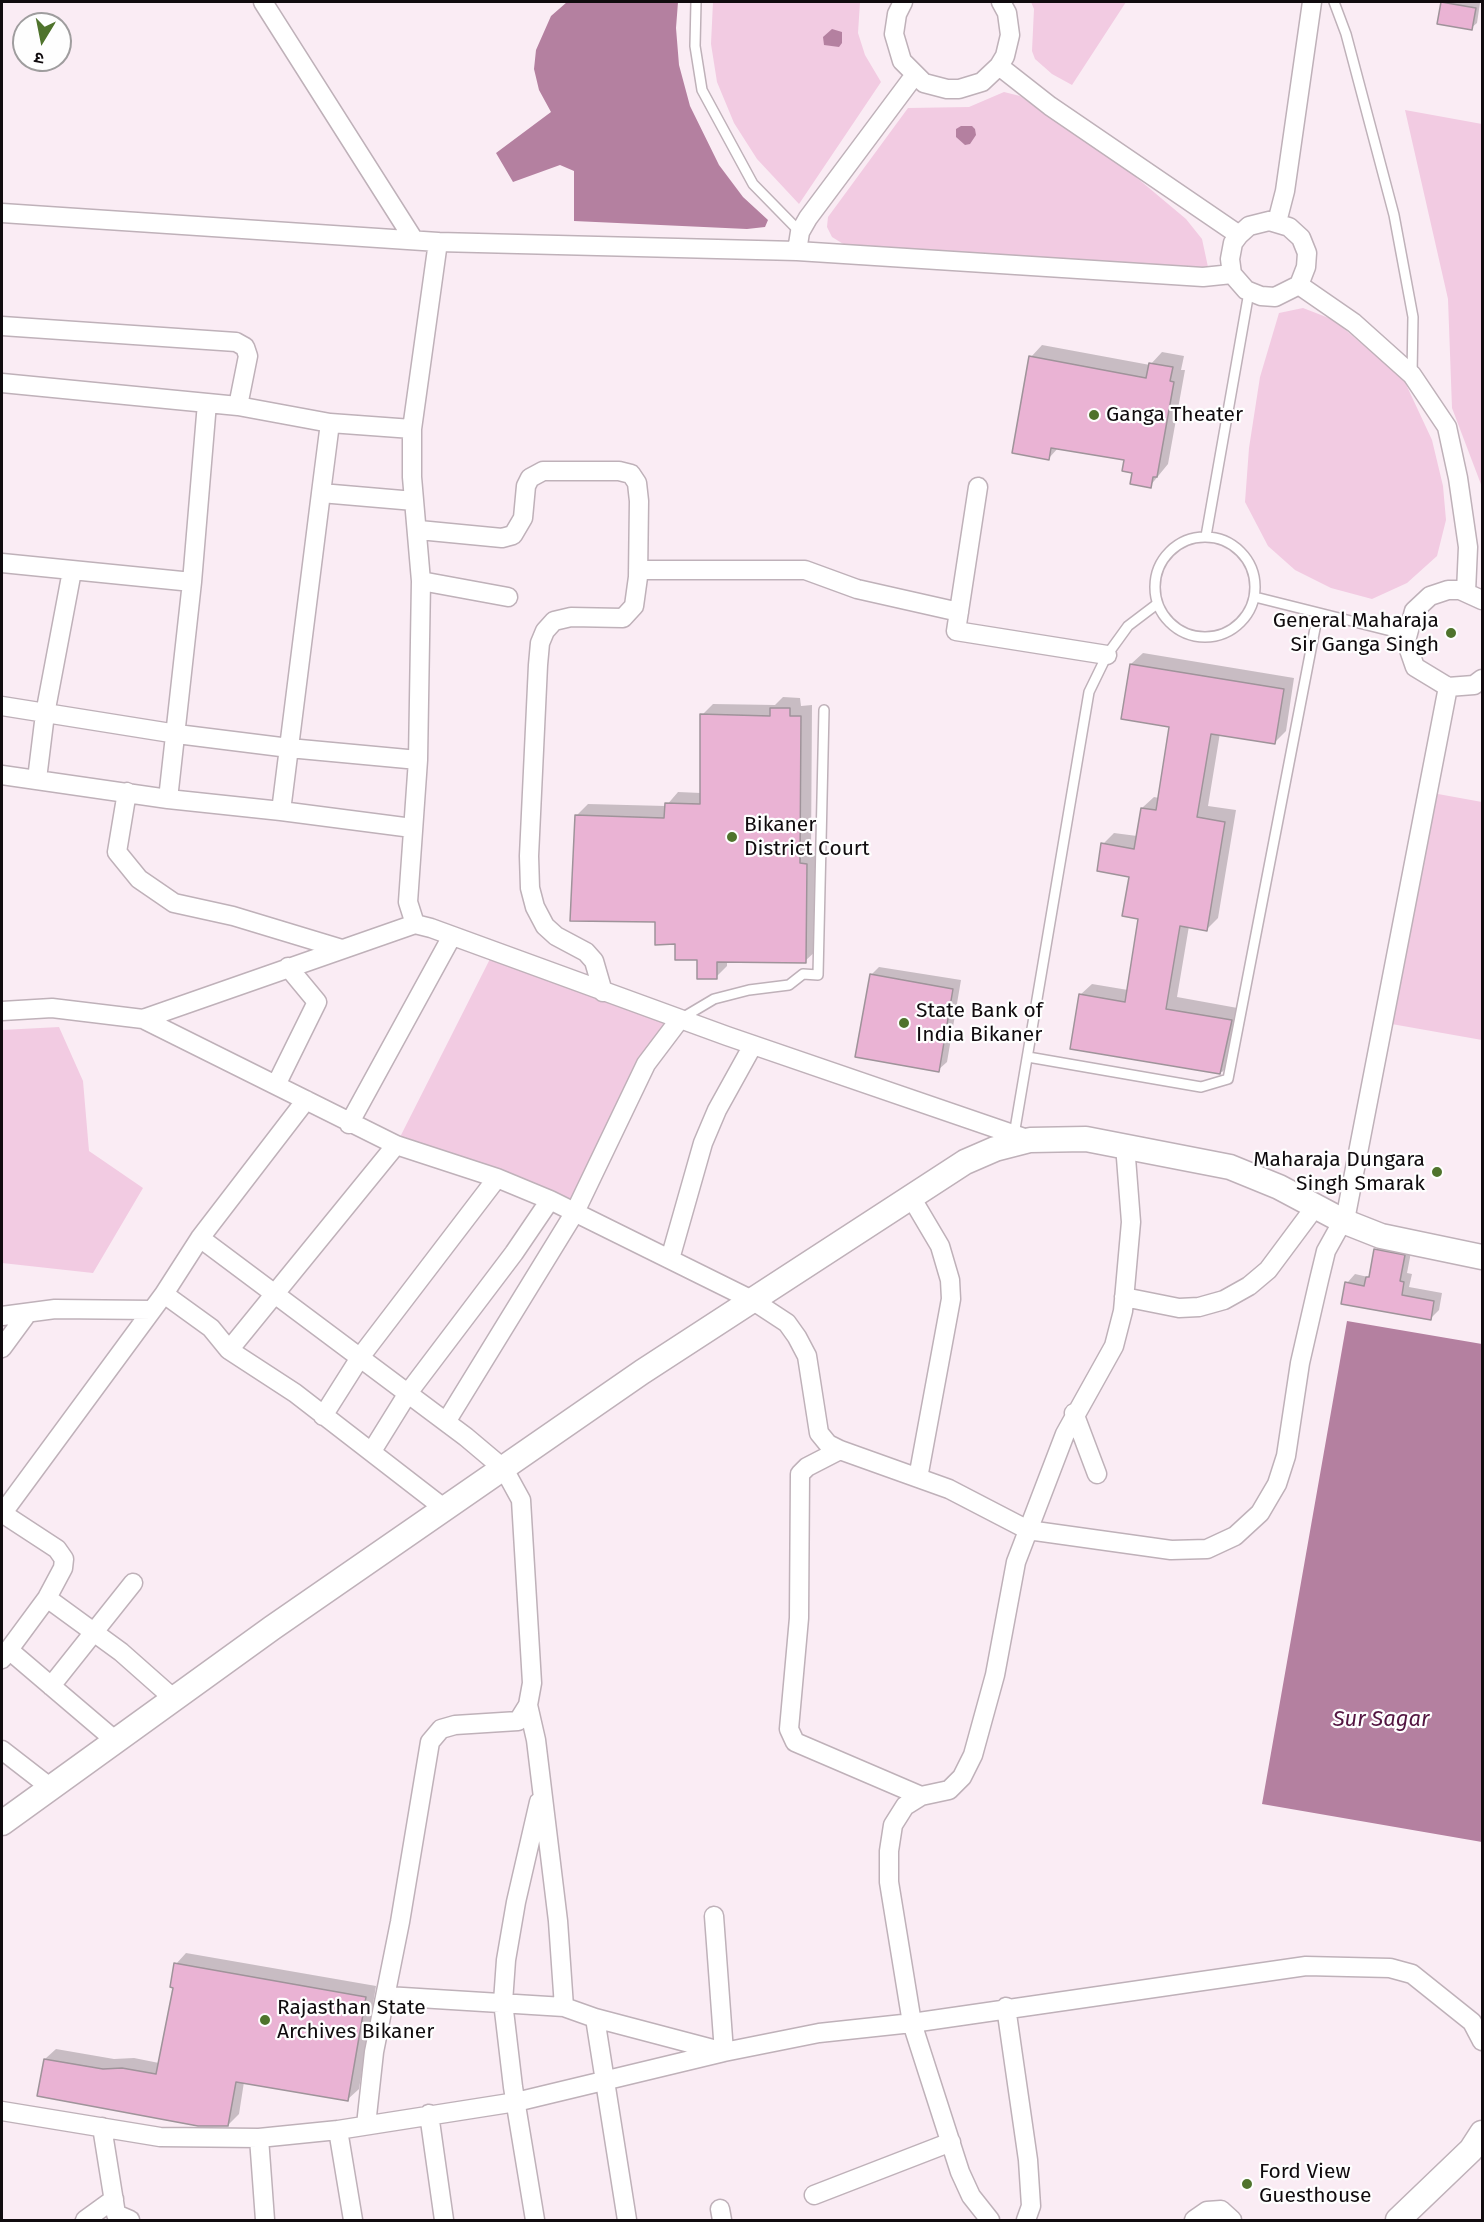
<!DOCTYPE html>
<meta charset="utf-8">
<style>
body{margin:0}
#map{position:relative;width:1484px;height:2222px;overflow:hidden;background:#faecf4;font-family:"Fira Sans","Noto Sans Devanagari",sans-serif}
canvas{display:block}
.frame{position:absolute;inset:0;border:3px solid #100b0e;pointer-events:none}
.north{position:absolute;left:12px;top:12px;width:60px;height:60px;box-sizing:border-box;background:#fefefe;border:2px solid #9f9d9e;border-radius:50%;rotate:190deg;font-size:16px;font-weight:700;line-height:24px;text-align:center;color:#100b0e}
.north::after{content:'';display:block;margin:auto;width:21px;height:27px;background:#4f732c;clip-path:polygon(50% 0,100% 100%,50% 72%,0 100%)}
</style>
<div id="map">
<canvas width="1484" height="2222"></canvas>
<div class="frame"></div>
<div class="north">उ</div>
</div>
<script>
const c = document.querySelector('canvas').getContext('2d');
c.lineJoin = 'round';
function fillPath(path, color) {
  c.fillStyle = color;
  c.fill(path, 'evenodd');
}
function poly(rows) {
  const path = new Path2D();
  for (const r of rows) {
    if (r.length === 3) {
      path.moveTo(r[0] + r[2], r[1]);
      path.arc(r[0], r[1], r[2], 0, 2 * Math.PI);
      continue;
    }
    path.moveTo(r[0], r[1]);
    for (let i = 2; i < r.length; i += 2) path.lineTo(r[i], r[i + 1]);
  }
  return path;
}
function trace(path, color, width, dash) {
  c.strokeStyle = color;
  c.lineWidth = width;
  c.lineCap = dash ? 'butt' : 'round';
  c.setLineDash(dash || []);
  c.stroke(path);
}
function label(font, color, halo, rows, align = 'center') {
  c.font = font + ' "Fira Sans",sans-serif';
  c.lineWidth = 4.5;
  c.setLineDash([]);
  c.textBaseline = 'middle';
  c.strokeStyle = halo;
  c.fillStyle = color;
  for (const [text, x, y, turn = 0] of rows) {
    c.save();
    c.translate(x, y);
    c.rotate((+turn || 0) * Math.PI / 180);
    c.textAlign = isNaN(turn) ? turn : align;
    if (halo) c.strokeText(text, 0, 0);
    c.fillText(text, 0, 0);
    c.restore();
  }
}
fillPath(poly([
 [713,2,860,2,858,33,865,55,881,82,799,204,757,159,734,123,717,82,711,44],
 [1031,2,1126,2,1072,85,1052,74,1035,59,1032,51,1034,9],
 [1004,92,1020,96,1124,167,1186,219,1202,239,1208,267,1205,269,845,245,832,237,827,227,828,217,908,108,969,107],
 [1405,110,1482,124,1482,487,1452,408,1448,299],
 [1303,308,1334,320,1404,380,1432,440,1443,486,1446,520,1437,556,1407,583,1372,599,1331,588,1295,570,1268,546,1245,502,1249,448,1260,377,1279,313],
 [1427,792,1482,802,1482,1040,1386,1023],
 [494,951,680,1019,575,1212,396,1145],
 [59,1027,83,1081,89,1151,143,1188,93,1273,2,1263,2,1030]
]), '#f2cbe2');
fillPath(poly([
 [567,2,678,2,676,28,679,65,690,106,719,165,743,197,768,220,765,227,747,229,574,221,574,171,560,165,513,182,496,153,551,112,539,90,534,69,536,50,551,16],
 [832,29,842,32,842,43,839,47,824,45,823,37],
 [961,126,972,126,975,129,976,135,970,144,965,145,956,137,956,129],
 [1347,1321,1482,1344,1482,1842,1262,1804]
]), '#b480a0');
fillPath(poly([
 [1472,2,1480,3,1477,23,1471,28,1443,3],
 [1042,345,1150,365,1162,352,1184,356,1181,370,1185,370,1168,464,1150,486,1134,472,1125,459,1059,447,1049,458,1031,357],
 [1143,653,1294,678,1286,731,1274,743,1220,733,1208,806,1236,810,1218,918,1207,929,1189,926,1177,997,1243,1009,1233,1061,1222,1072,1071,1048,1080,995,1092,984,1128,990,1140,918,1131,875,1103,844,1114,833,1137,836,1142,808,1154,797,1159,798,1171,726,1131,664],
 [783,697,800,698,801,706,812,705,811,853,818,853,817,950,805,961,727,961,727,966,716,977,656,921,577,815,588,804,666,806,678,792,701,793,702,715,713,704,775,705],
 [879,967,961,980,947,1062,938,1070,871,975],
 [1384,1241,1412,1247,1407,1273,1412,1274,1409,1287,1442,1293,1439,1310,1430,1319,1347,1283,1355,1274,1368,1277,1371,1274,1376,1250],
 [186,1953,376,1986,359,2089,348,2099,244,2082,239,2114,228,2125,45,2059,56,2049,114,2059,134,2058,159,2063,175,1986,176,1964]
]), '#0003');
const building = poly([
 [1441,2,1476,8,1472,30,1437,24,1441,2],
 [1029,356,1146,378,1149,363,1173,367,1170,381,1174,382,1157,477,1153,477,1151,488,1130,484,1132,473,1122,471,1124,460,1051,448,1049,460,1012,453,1029,356],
 [1130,664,1284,689,1275,744,1211,734,1197,817,1225,822,1207,931,1180,926,1166,1009,1232,1020,1220,1074,1070,1049,1079,994,1125,1002,1138,919,1122,916,1129,877,1097,871,1101,843,1134,849,1141,808,1156,810,1169,727,1121,719,1130,664],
 [770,708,790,708,790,716,801,716,800,863,807,864,806,963,717,962,717,979,697,979,697,960,675,960,675,944,655,945,655,922,570,921,575,815,664,818,665,803,700,804,700,714,770,716,770,708],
 [870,974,953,989,939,1072,855,1057,870,974],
 [1374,1249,1405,1255,1400,1281,1404,1282,1402,1295,1434,1301,1431,1320,1341,1304,1345,1282,1364,1286,1366,1277,1369,1277,1374,1249],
 [174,1963,366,1997,348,2101,236,2082,228,2126,198,2126,37,2096,44,2059,103,2069,122,2068,156,2074,173,1988,170,1987,174,1963]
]);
fillPath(building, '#eab3d4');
trace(building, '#9f939a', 1.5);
const lane = poly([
 [696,2,695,46,702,90,753,184,800,232],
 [1334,2,1346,34,1394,215,1413,317,1412,375],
 [1206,536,1249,292],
 [1205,587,50],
 [1255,597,1407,635],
 [682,1018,714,999,749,990,789,985,803,974,818,975,824,710],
 [1028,1057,1201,1087,1228,1079,1318,613],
 [1014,1135,1089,692,1107,655,1128,626,1157,604]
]);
const street = poly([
 [263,2,414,240],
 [903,2,897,14,894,34,902,61,924,83,947,89,959,89,982,82,999,66,1005,56,1010,35,1007,13,1001,2],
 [999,66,1050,106,1239,235],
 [2,213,438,242,797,251,1203,277,1232,274],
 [1269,221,1289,227,1301,238,1307,253,1306,267,1299,285,1275,297,1261,296,1246,290,1232,274,1230,259,1233,243,1239,235,1249,226,1269,221],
 [1277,222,1285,191,1312,2],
 [797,251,800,232,808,218,914,76],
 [1299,285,1354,323,1412,375,1447,427,1458,478,1468,547,1466,592],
 [2,326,236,342,245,347,248,356,238,406],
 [2,383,238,406,330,423,321,493],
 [330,423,412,429],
 [978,487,956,631,1107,655],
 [419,530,502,538,513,535,523,518,526,486,530,478,543,471,619,471,631,474,637,483,639,501,638,577,634,606,623,618,571,617,554,621,545,631,540,643,538,665,529,856,530,888,535,907,545,926,556,936,586,952,594,961,603,992],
 [2,563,192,582,168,799,2,775],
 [638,570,805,570,857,589,959,612],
 [421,581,508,597],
 [192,582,207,403],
 [1482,600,1460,590,1448,590,1430,596,1414,611,1406,641,1415,667,1448,687,1474,685,1482,679],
 [2,706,177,734,289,748,418,760],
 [37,779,45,714,72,571],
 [127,792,117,852,139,879,174,903,233,916,342,949],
 [168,799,281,811,321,493,414,501],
 [281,811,412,828],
 [415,924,408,902,418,760,421,581,412,477,412,429,438,242],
 [2,1011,52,1008,143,1019,396,1145,497,1178,550,1200,752,1300,787,1323,797,1337,807,1356,819,1433,828,1444,840,1450,949,1489,1028,1530,1171,1550,1207,1549,1235,1536,1260,1513,1277,1484,1286,1456,1300,1363,1319,1280,1326,1251,1346,1215,1448,687],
 [143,1019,415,924,431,928,727,1036,1030,1140],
 [276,1085,317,1002,288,967],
 [306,1100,200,1238,164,1294,211,1328,229,1350,396,1145],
 [349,1124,452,936],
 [911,1197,940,1246,950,1280,951,1299,918,1478],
 [200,1238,466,1437,504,1469,521,1500,532,1683,528,1705,518,1721,455,1725,441,1729,430,1742,400,1922,374,2052,366,2125],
 [670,1259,703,1143,717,1110,753,1045],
 [1124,1297,1179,1308,1199,1307,1224,1300,1249,1286,1268,1270,1315,1207],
 [2,1316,55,1309,152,1310],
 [2,1348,27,1314],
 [229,1350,295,1393,445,1509],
 [1074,1413,1097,1474],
 [323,1416,361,1356,497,1178],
 [446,1422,575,1212,646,1064,680,1019],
 [840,1450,807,1467,800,1474,799,1618,789,1729,795,1742,921,1796],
 [372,1451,408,1393,514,1253,550,1200],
 [2,1513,57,1549,64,1559,63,1568,47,1598,2,1659],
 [2,1514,164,1294],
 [47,1598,121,1652,173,1698],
 [9,1650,117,1742],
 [51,1686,133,1583],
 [528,1705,536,1740,558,1921,564,2007,595,2018,627,2220],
 [2,1750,51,1788],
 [387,1996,564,2007],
 [1006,2007,1028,2160,1031,2206,1026,2220],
 [595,2018,724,2052,714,1916],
 [2,2111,160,2137,259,2138,338,2130,516,2102,724,2052,819,2033,912,2023,1306,1966,1390,1968,1412,1974,1472,2022,1482,2041],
 [429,2114,444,2220],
 [102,2127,116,2214,130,2220],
 [338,2130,353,2220],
 [259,2138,265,2220],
 [814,2195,951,2142],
 [720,2209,722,2220],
 [85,2220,114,2199],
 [535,2220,513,2087,503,2002,506,1960,516,1902,539,1802],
 [990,2220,971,2196,960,2172,912,2023,889,1882,889,1851,893,1825,905,1806,921,1796,949,1790,962,1777,973,1755,995,1675,1016,1562,1065,1434,1114,1346,1123,1311,1131,1222,1125,1145],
 [1194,2220,1207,2211,1221,2210,1232,2220]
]);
const secondary = poly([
 [2,1823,272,1628,642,1372,965,1162,995,1149,1030,1140,1086,1139,1230,1167,1279,1187,1343,1221,1381,1236,1482,1257],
 [1398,2220,1471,2150,1482,2133]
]);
trace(lane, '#bfb1b9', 12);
trace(street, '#bfb1b9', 21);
trace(secondary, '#bfb1b9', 27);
trace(lane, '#fff', 9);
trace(street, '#fff', 18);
trace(secondary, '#fff', 24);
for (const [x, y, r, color] of [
 [1094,415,6,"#4f732c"],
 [1451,633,6,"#4f732c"],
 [732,837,6,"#4f732c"],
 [904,1023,6,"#4f732c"],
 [1437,1172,6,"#4f732c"],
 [265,2020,6,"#4f732c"],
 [1247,2184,6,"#4f732c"]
]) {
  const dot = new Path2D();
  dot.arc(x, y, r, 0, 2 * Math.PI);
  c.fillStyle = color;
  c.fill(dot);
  trace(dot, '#fefefe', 2);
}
label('21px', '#100b0e', '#fefefe', [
 ["Ganga Theater",1106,415],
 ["General Maharaja",1439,621,"right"],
 ["Sir Ganga Singh",1439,645,"right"],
 ["Bikaner",744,825],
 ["District Court",744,849],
 ["State Bank of",916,1011],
 ["India Bikaner",916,1035],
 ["Maharaja Dungara",1425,1160,"right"],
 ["Singh Smarak",1425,1184,"right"],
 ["Rajasthan State",277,2008],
 ["Archives Bikaner",277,2032],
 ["Ford View",1259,2172],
 ["Guesthouse",1259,2196]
], 'left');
label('italic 22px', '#521440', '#fefefe', [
 ["Sur Sagar",1381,1720]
]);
</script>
